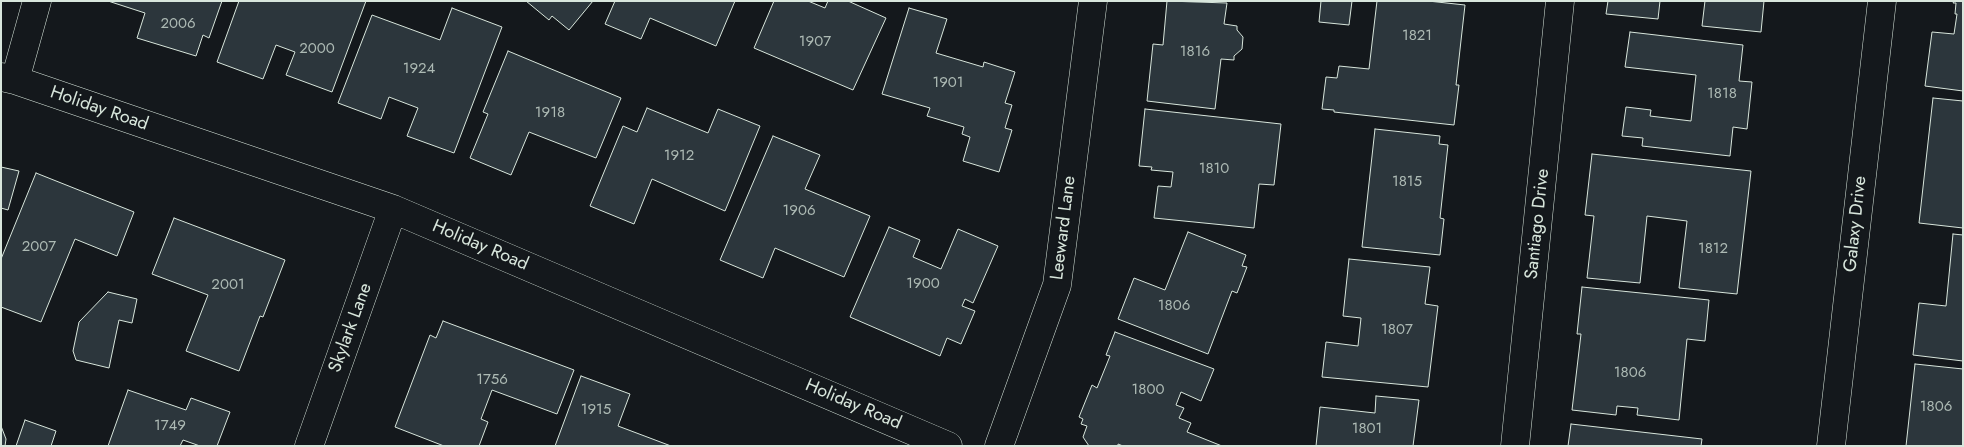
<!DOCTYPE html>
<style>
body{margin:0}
#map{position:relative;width:1964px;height:447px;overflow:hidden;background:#14181c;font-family:Jost,sans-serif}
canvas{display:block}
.frame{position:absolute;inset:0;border:2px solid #d8e6dc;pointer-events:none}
</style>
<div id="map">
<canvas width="1964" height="447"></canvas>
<div class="frame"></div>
</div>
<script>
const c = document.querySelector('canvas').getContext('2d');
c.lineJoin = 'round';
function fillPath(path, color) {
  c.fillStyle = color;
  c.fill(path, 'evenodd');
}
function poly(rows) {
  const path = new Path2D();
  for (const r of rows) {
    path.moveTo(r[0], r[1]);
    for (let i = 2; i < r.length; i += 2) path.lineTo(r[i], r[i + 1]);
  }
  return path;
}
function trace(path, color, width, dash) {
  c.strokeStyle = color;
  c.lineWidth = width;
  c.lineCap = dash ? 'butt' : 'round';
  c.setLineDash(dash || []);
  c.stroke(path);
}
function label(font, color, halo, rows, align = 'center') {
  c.font = font + ' Jost,sans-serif';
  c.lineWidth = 4;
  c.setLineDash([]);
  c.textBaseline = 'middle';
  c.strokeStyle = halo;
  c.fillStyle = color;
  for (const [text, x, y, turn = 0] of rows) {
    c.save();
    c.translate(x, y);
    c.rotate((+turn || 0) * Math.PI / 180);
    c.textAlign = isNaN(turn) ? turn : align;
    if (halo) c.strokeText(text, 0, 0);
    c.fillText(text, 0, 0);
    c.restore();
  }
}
const building = poly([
 [108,1,222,1,209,38,203,35,196,56,137,38,145,13,108,1],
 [239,1,366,1,332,92,286,75,295,52,276,45,263,79,217,62,239,1],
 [526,1,593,1,569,30,552,16,549,20,526,1],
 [615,1,735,1,716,46,650,18,641,39,605,24,615,1],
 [774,1,808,1,825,8,828,1,848,1,886,18,853,90,754,48,774,1],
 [1167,1,1227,3,1224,24,1237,26,1237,30,1243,37,1242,49,1234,56,1234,60,1221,59,1215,109,1147,101,1153,44,1163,45,1167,1],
 [1321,1,1352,1,1349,25,1319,22,1321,1],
 [1377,1,1428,1,1465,5,1456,85,1459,85,1454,125,1334,112,1334,110,1322,109,1326,77,1337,78,1339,66,1369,69,1377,1],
 [1608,1,1660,1,1658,19,1606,14,1608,1],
 [1705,1,1764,1,1761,32,1702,26,1705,1],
 [1954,1,1963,1,1963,91,1925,86,1932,32,1954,34,1957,14,1955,14,1956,3,1953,3,1954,1],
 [452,8,502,27,454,153,407,136,418,108,389,97,381,119,338,103,372,15,440,40,452,8],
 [909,8,947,19,936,53,983,67,984,62,1015,72,1005,103,1012,105,1005,128,1012,130,999,172,963,161,970,137,962,134,964,127,927,116,930,108,882,94,909,8],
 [1630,32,1743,45,1739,81,1752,82,1747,129,1733,127,1730,156,1642,146,1643,138,1622,136,1626,107,1651,110,1650,116,1691,121,1696,75,1625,67,1630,32],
 [508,51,621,98,596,158,529,132,511,175,470,158,488,114,483,112,508,51],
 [1933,98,1963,101,1963,228,1919,223,1933,98],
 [647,108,708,133,718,109,760,126,725,211,652,179,634,224,590,206,623,126,637,132,647,108],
 [1145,109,1281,124,1274,185,1259,184,1254,228,1154,218,1158,186,1171,187,1173,172,1151,170,1152,167,1139,166,1145,109],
 [1375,129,1440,136,1439,144,1448,145,1440,218,1444,219,1440,255,1362,247,1375,129],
 [773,136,820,155,805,189,870,216,844,277,775,248,763,278,720,260,773,136],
 [1592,154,1751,171,1737,294,1679,288,1687,221,1647,216,1640,283,1587,278,1594,216,1585,215,1592,154],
 [1,167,19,171,8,210,1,208,1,167],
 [36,173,134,212,117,256,75,239,41,322,1,307,1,259,36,173],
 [174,218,285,260,263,317,260,316,239,371,186,351,208,295,152,274,174,218],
 [889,227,920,240,913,257,941,269,958,229,998,246,973,303,965,299,962,306,975,311,961,344,947,338,940,356,850,317,889,227],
 [1188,232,1246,255,1242,266,1247,267,1237,293,1232,291,1208,354,1118,319,1134,278,1165,290,1188,232],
 [1953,234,1963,235,1963,361,1913,355,1919,303,1946,306,1953,234],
 [1349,259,1430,267,1425,304,1438,306,1428,387,1322,377,1326,342,1358,346,1361,318,1343,316,1349,259],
 [1582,287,1709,300,1705,341,1687,339,1679,420,1637,415,1638,408,1617,406,1616,415,1572,410,1581,334,1577,334,1582,287],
 [108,292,137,299,132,323,119,320,109,368,76,360,73,351,79,322,108,292],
 [443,321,574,370,557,414,492,390,481,419,488,422,479,446,444,446,395,427,430,335,436,338,443,321],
 [1115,332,1214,369,1201,401,1181,392,1176,405,1184,408,1179,418,1191,423,1187,432,1222,446,1123,446,1118,444,1118,446,1089,446,1083,437,1087,426,1081,424,1083,419,1079,417,1092,385,1097,388,1110,356,1106,355,1115,332],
 [1915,364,1963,369,1963,446,1906,446,1915,364],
 [581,376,630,394,618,426,671,446,555,446,581,376],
 [128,390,186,410,191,398,230,412,217,446,200,446,183,440,180,446,108,446,128,390],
 [1376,396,1419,400,1413,446,1316,446,1320,407,1375,413,1376,396],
 [25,420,56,431,51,446,16,446,25,420],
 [1571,424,1702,439,1701,446,1568,446,1571,424],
 [1,426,6,439,5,446,1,446,1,426]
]);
fillPath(building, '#2c363c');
trace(building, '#d8e6dc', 1);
const minor = poly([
 [1,77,15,80,393,209,948,446],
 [15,80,37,1],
 [309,446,393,209],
 [999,446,1057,285,1093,1],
 [1831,446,1882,1]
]);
const tertiary = poly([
 [1515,446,1560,1]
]);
trace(minor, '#d8e6dc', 29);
trace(tertiary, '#d8e6dc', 29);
trace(minor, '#14181c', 28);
trace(tertiary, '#14181c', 28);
label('15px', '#adbab4', null, [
 ["2006",178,24],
 ["1821",1417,36],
 ["1907",815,42],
 ["2000",317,49],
 ["1816",1195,52],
 ["1924",419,69],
 ["1901",948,83],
 ["1818",1722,94],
 ["1918",550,113],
 ["1912",679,156],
 ["1810",1214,169],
 ["1815",1407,182],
 ["1906",799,211],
 ["2007",39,247],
 ["1812",1713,249],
 ["1900",923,284],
 ["2001",228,285],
 ["1806",1174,306],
 ["1807",1397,330],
 ["1806",1630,373],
 ["1756",492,380],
 ["1800",1148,390],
 ["1806",1936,407],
 ["1915",596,410],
 ["1749",170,426],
 ["1801",1367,429]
]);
label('18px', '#d8e6dc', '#14181c', [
 ["Holiday Road",99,109,19],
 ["Santiago Drive",1538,224,-84],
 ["Galaxy Drive",1856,224,-84],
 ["Leeward Lane",1064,228,-83],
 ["Holiday Road",480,246,23],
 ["Skylark Lane",351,328,-70],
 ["Holiday Road",853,405,23]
]);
</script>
